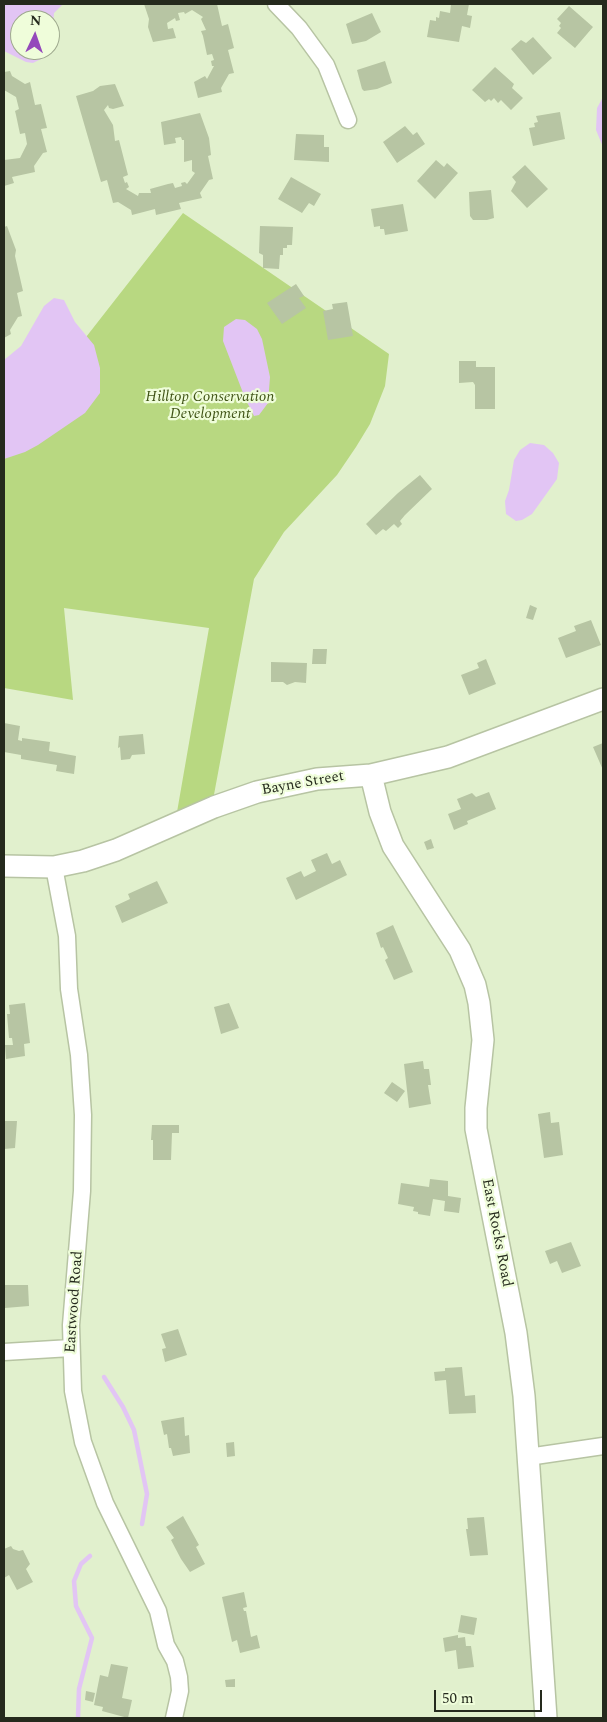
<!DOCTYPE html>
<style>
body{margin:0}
#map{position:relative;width:607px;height:1722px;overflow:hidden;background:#e1f0cd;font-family:Spectral,serif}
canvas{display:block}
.frame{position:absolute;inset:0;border:5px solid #252a1d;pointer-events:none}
.north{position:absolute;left:10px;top:10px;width:50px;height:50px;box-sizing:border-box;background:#effdda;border:1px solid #9ea98e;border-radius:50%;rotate:3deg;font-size:14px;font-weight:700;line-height:20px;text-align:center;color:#252a1d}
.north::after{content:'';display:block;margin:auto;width:18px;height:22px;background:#9449bb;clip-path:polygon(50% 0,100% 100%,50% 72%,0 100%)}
.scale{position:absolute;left:434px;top:1690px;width:108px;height:22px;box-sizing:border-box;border:2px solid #252a1d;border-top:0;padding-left:6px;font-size:15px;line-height:18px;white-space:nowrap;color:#252a1d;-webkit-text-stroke:4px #effdda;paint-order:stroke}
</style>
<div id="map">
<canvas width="607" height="1722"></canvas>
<div class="frame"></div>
<div class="north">N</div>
<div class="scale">50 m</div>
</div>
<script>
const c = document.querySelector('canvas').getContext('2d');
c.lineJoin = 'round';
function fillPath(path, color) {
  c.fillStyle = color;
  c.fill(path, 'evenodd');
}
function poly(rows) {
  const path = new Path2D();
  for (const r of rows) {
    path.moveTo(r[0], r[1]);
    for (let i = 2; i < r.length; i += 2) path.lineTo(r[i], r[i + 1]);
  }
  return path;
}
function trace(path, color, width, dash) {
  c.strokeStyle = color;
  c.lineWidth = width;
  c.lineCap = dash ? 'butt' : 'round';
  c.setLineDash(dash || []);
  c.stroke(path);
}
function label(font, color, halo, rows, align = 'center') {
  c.font = font + ' Spectral,serif';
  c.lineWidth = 4.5;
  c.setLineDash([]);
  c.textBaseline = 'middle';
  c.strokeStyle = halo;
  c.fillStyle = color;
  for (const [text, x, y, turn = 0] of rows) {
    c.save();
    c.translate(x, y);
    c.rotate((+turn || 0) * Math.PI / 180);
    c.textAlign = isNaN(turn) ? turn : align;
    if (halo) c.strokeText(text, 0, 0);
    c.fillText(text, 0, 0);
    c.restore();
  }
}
fillPath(poly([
 [183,213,389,354,385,386,370,424,356,447,337,475,284,532,254,579,213,800,177,812,209,628,64,608,73,700,4,688,4,442]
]), '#b8d881');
fillPath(poly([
 [4,4,63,4,54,13,51,47,43,58,33,63,26,62,4,51],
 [20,20,50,20,50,50,20,50],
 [603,97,603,147,596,130,597,108],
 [54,298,64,300,75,322,94,345,100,368,100,393,85,413,38,445,25,452,4,459,4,360,21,346,44,306],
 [236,319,245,320,257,329,262,339,270,377,268,403,259,415,254,416,245,398,223,341,224,327],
 [530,443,544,445,553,453,559,463,557,479,532,514,522,520,516,521,506,514,505,501,509,490,514,460,520,450]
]), '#e2c5f4');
trace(poly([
 [104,1377,123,1407,134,1430,147,1494,142,1524],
 [78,1718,79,1689,92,1638,76,1606,74,1581,81,1564,90,1556]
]), '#e2c5f4', 4.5);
fillPath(poly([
 [144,4,217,4,222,26,228,24,234,48,228,50,234,73,229,74,221,88,222,92,198,98,194,82,205,76,207,79,214,66,212,66,211,61,214,60,212,54,207,55,203,36,201,31,206,30,201,19,203,17,192,10,185,14,184,12,178,13,180,20,176,21,175,18,167,23,168,29,173,28,176,38,153,42,148,27,149,19],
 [451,4,469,4,467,15,472,16,470,28,462,26,459,42,427,37,430,20,436,21,436,17,439,18,440,11,450,13],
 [569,6,593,27,575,48,557,33,561,28,559,26,561,23,557,19],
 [372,13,381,32,366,41,352,44,346,24],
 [533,37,552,58,533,75,511,49,521,40,526,43],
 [385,61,392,83,377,89,364,91,362,89,357,70],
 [495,67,514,84,512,88,523,98,511,110,501,100,498,103,494,98,491,101,489,99,485,102,472,90],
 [10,71,12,76,25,84,30,82,35,105,41,104,47,128,41,129,47,152,43,153,34,166,35,172,12,177,14,183,4,186,4,160,20,158,27,144,25,133,20,134,16,115,15,111,19,109,16,97,4,90,4,72],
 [115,84,124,106,113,109,109,108,108,105,104,110,113,125,115,141,119,140,128,175,123,177,125,183,127,182,129,187,126,189,138,196,139,193,151,193,150,189,168,184,173,183,175,188,182,186,181,183,185,182,187,184,195,173,192,171,192,160,184,162,184,140,182,140,181,137,175,138,176,143,164,145,161,122,200,113,209,138,211,155,208,156,213,179,209,180,200,193,202,198,179,203,181,209,156,215,155,209,132,215,131,210,118,202,113,203,107,180,101,182,76,96,93,91,100,86],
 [560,112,565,139,533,146,529,128,535,127,534,123,538,122,536,116],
 [405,126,413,135,417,132,425,144,397,163,383,142],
 [296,134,324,135,324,147,329,147,329,162,294,160],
 [436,160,444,167,447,163,458,173,435,199,417,181],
 [525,165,548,189,527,208,511,191,516,182,512,177],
 [291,177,321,194,314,206,309,203,302,213,278,199],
 [491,190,494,218,487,220,473,220,470,216,469,192],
 [403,204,408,231,385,235,384,229,380,229,380,226,374,227,371,209],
 [7,226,16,250,15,256,23,291,17,293,22,316,18,317,10,330,11,334,4,338,4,227],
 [260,226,293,227,292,245,287,245,287,248,283,248,283,255,280,255,279,269,263,268,263,255,259,253],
 [296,284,304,296,299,298,306,308,282,324,267,303],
 [347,302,353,336,328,340,323,311,333,309,332,304],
 [459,361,476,361,476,367,495,367,495,409,475,409,475,385,473,382,459,383],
 [420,475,432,489,405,515,400,521,402,524,398,528,394,524,386,531,383,529,376,535,366,524,398,493],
 [530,605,537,608,533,620,526,618],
 [591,620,601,645,566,658,558,638,576,631,574,626],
 [313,649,327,649,326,664,312,664],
 [486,659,496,684,469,695,461,675,479,668,477,663],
 [271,662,307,663,306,683,295,682,287,685,283,682,271,682],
 [4,723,20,726,18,740,22,741,22,738,50,742,49,751,76,756,74,774,56,771,57,765,21,759,21,755,4,752],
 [143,734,145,754,132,755,130,759,121,760,120,747,118,748,119,736],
 [603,743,603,770,593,747],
 [489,792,496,809,467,821,468,824,454,830,448,814,461,809,457,799,472,793,476,797],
 [431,839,434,848,427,850,424,842],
 [327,853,332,864,340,860,347,875,296,900,286,878,301,871,304,877,316,871,311,860],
 [157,881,168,903,122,923,115,906,130,899,128,894],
 [393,925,413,972,394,980,385,960,388,958,383,947,381,948,376,933],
 [25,1003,30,1043,24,1044,25,1056,6,1059,5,1045,13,1045,12,1038,9,1038,7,1014,10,1014,9,1005],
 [229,1003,239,1028,221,1034,214,1007],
 [423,1061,424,1069,429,1069,431,1085,428,1085,431,1104,409,1108,404,1064],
 [392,1082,405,1091,397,1102,384,1093],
 [550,1112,551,1123,559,1122,563,1155,544,1158,538,1114],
 [4,1121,17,1121,15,1148,4,1149],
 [152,1125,179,1125,179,1133,172,1133,171,1160,153,1160,153,1140,151,1140],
 [430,1179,448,1181,448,1196,461,1198,459,1213,444,1211,445,1201,433,1199,430,1216,418,1214,418,1212,413,1211,414,1207,398,1204,401,1183,429,1187],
 [571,1242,581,1266,562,1273,557,1261,550,1264,545,1251],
 [4,1285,28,1285,29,1306,5,1308],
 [178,1329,187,1355,165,1362,162,1349,166,1348,161,1334],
 [462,1367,465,1396,475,1395,476,1413,449,1414,446,1380,435,1381,434,1372,445,1371,445,1368],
 [184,1417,185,1436,189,1435,190,1453,173,1456,171,1448,169,1448,167,1434,164,1435,161,1421],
 [234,1442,235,1456,227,1457,226,1443],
 [183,1516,199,1545,196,1547,205,1564,190,1572,181,1559,171,1540,174,1538,166,1527],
 [484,1517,488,1555,470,1556,466,1529,468,1529,467,1518],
 [11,1546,13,1549,19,1551,23,1550,30,1564,26,1569,33,1582,17,1590,9,1575,4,1578,4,1549],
 [244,1592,247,1607,243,1608,244,1611,246,1611,251,1637,257,1635,260,1648,240,1653,237,1640,232,1642,222,1597],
 [461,1615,477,1618,474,1635,458,1632],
 [458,1635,458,1638,465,1637,466,1646,471,1646,474,1667,458,1669,456,1650,445,1652,443,1638],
 [111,1664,128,1667,122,1698,132,1700,128,1718,102,1711,103,1707,94,1705,100,1675,108,1677],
 [235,1679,235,1687,226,1687,225,1680],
 [86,1691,95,1693,93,1702,85,1700]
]), '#b7c5a3');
const minor = poly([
 [276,4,299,28,326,65,348,120],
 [54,867,67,936,69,989,79,1055,83,1115,82,1191,71,1325,73,1391,83,1442,105,1503,158,1611,166,1645,175,1661,179,1677,180,1691,174,1718],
 [4,1352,71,1348],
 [528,1457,603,1446]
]);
const tertiary = poly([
 [371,775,380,812,393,846,460,950,475,985,479,1003,483,1040,476,1108,476,1129,516,1333,524,1396,546,1718],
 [4,866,54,867,83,861,116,850,214,807,257,792,317,779,371,775,448,757,603,699]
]);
trace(minor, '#b7c4a3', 19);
trace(tertiary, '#b7c4a3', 24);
trace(minor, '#fff', 16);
trace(tertiary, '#fff', 21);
label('italic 15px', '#3f5315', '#effdda', [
 ["Hilltop Conservation",210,398],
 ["Development",210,415]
]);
label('15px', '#252a1d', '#effdda', [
 ["Bayne Street",303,784,-10],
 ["East Rocks Road",496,1233,79],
 ["Eastwood Road",75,1302,-86]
]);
</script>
